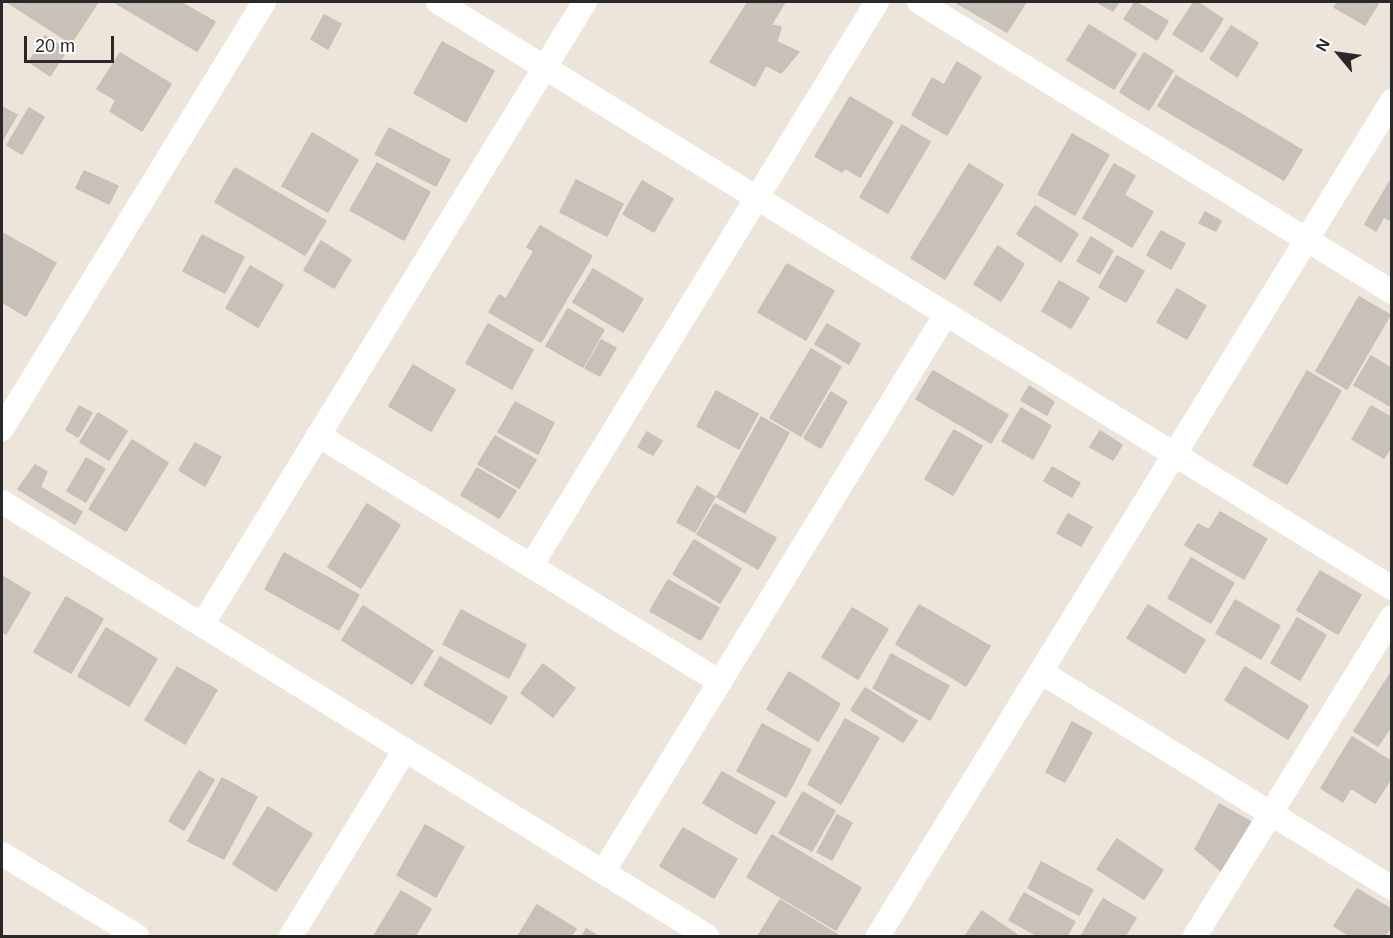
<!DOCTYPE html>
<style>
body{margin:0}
#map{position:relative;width:1393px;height:938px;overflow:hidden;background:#ede4da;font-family:Arial,sans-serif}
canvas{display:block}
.frame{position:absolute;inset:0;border:3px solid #292929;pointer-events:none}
.north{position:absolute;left:1309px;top:24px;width:60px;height:60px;-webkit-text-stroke:4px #fff;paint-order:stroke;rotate:299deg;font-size:16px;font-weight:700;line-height:24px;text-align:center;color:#292929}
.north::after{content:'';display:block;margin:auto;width:21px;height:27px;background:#292929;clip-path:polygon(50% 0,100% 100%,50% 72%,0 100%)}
.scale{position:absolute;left:24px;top:36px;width:90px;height:27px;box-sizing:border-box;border:3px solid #292929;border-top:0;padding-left:8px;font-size:18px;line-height:21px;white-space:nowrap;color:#292929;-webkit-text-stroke:4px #fff;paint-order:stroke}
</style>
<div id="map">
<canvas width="1393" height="938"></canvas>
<div class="frame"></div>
<div class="north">N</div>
<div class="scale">20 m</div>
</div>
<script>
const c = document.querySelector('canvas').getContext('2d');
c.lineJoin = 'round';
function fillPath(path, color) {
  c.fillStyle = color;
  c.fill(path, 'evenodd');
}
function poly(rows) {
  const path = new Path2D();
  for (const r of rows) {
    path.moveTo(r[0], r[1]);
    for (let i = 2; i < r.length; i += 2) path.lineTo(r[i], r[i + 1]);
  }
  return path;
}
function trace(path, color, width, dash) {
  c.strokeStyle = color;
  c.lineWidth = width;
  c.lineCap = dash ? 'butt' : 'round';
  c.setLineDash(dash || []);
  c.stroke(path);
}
const building = poly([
 [7,2,98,2,71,43,7,2],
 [114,2,180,2,215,22,197,51,114,2],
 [748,2,785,2,771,25,781,27,777,42,799,52,781,73,766,65,755,86,710,62,748,2],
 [955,2,1026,2,1007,32,955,2],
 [1097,2,1119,2,1113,11,1097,2],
 [1135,2,1168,21,1157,40,1124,19,1135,2],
 [1194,2,1197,2,1223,19,1202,52,1173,34,1194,2],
 [1338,2,1379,2,1365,25,1334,7,1338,2],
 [324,15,341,24,328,49,311,39,324,15],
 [1089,25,1136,54,1114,89,1067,60,1089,25],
 [1231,26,1258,43,1237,77,1210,59,1231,26],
 [45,36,67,50,50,76,29,62,45,36],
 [442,42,494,71,466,122,414,93,442,42],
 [120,53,171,84,142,131,110,111,116,100,97,89,120,53],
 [1144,53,1173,71,1149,110,1120,92,1144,53],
 [957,62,981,77,947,135,912,115,932,78,944,85,957,62],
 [1176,76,1302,150,1284,180,1158,106,1176,76],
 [850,97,893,122,860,177,845,168,842,172,815,156,850,97],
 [2,107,17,115,2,141,2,107],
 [29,108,44,117,22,154,7,145,29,108],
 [902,125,930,142,888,213,860,197,902,125],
 [389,128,450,160,436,186,375,154,389,128],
 [312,133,358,160,328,212,282,186,312,133],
 [1072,134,1109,155,1075,215,1038,194,1072,134],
 [377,163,430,192,404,240,350,210,377,163],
 [969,164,1003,185,945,279,911,258,969,164],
 [1114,164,1135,176,1124,195,1153,212,1132,247,1083,218,1114,164],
 [235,168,326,221,305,255,215,202,235,168],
 [84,171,118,186,109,204,76,188,84,171],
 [1392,178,1392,221,1384,217,1376,231,1365,224,1392,178],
 [576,180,623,204,607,236,560,212,576,180],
 [642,181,673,199,654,232,623,214,642,181],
 [1035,206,1078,234,1061,262,1017,234,1035,206],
 [1205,212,1221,221,1216,231,1199,223,1205,212],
 [540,226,592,256,541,342,489,312,499,295,506,299,534,251,527,247,540,226],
 [1161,231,1185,244,1171,269,1147,255,1161,231],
 [2,233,56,263,26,316,2,302,2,233],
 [202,235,244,257,225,293,183,271,202,235],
 [1091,237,1113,251,1100,274,1077,261,1091,237],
 [321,241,351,260,334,288,304,270,321,241],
 [998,246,1024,264,1001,301,974,284,998,246],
 [1117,256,1144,271,1126,302,1099,287,1117,256],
 [787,264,834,291,806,340,758,312,787,264],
 [250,266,283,285,258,327,226,308,250,266],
 [593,269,643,299,623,332,573,302,593,269],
 [1059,281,1089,298,1071,328,1042,311,1059,281],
 [1177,289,1206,306,1187,339,1157,322,1177,289],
 [1359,297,1390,315,1347,389,1316,371,1359,297],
 [568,309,604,330,583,367,546,346,568,309],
 [488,324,533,350,512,389,466,363,488,324],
 [827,324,860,344,849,364,815,344,827,324],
 [601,340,616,348,600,376,585,368,601,340],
 [811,349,841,367,801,436,770,418,811,349],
 [1371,356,1392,369,1392,407,1354,385,1371,356],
 [413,365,455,390,431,431,389,406,413,365],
 [933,371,1008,415,991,443,916,399,933,371],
 [1307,371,1341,391,1287,484,1253,465,1307,371],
 [1029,386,1054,402,1047,415,1021,400,1029,386],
 [716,391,758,414,739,449,697,426,716,391],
 [831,392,847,402,821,448,804,438,831,392],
 [515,402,554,423,538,454,498,432,515,402],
 [79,406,92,413,78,437,66,430,79,406],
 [1371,406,1392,418,1392,445,1384,458,1352,439,1371,406],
 [1021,408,1051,426,1033,459,1002,441,1021,408],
 [98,413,127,431,109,460,80,442,98,413],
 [761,417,789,433,745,513,717,497,761,417],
 [954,430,982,446,953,495,925,479,954,430],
 [1100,431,1122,445,1113,460,1090,447,1100,431],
 [647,432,662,441,653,455,638,447,647,432],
 [495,436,536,460,519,488,478,464,495,436],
 [132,440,168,463,126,531,89,509,132,440],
 [195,443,221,457,205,486,179,470,195,443],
 [86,458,105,469,86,502,67,491,86,458],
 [35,465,47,472,40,487,82,512,75,524,18,489,35,465],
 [1052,467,1080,483,1072,497,1044,481,1052,467],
 [477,468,516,491,499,518,461,495,477,468],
 [697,486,715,497,695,532,677,522,697,486],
 [367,504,400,525,361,588,328,567,367,504],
 [715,504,776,538,758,569,697,534,715,504],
 [1220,512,1267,539,1244,579,1185,545,1198,524,1209,530,1220,512],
 [1068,514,1092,527,1081,546,1057,533,1068,514],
 [694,540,741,569,720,603,673,574,694,540],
 [284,553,359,595,339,630,265,589,284,553],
 [1191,558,1234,583,1211,623,1168,598,1191,558],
 [1320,571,1361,595,1338,634,1297,610,1320,571],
 [2,576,30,593,6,634,2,632,2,576],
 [668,580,719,608,701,640,650,611,668,580],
 [66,597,103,619,71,673,34,652,66,597],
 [1235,600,1280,626,1261,659,1216,633,1235,600],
 [919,605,990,646,966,686,896,644,919,605],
 [1148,605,1205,640,1185,673,1127,638,1148,605],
 [363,606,433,651,412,684,342,640,363,606],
 [852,608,888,629,858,679,822,657,852,608],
 [461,610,526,645,509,678,443,644,461,610],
 [1297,618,1326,635,1300,680,1271,663,1297,618],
 [106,628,157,659,129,706,78,676,106,628],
 [891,654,949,686,930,720,873,688,891,654],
 [440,657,507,697,491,724,424,685,440,657],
 [543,664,575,688,553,717,521,693,543,664],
 [177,667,217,690,185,744,145,720,177,667],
 [1245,667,1308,706,1288,739,1225,700,1245,667],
 [1392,671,1392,725,1378,746,1354,731,1392,671],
 [789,672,840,704,818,741,767,709,789,672],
 [865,688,917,721,903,742,851,710,865,688],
 [845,719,879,738,841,804,808,784,845,719],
 [1072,722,1092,733,1065,782,1046,772,1072,722],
 [762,724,811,750,786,797,737,771,762,724],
 [1352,737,1392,762,1392,777,1375,803,1351,788,1343,802,1321,788,1352,737],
 [199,771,214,780,184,830,169,821,199,771],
 [722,772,775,802,756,834,703,803,722,772],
 [222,778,257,797,224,859,188,841,222,778],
 [803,792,835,811,812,851,779,833,803,792],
 [1219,804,1251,822,1221,871,1195,849,1219,804],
 [268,807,312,834,276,891,233,864,268,807],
 [837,815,852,823,832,860,817,852,837,815],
 [425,825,464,847,436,897,397,875,425,825],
 [683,828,737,859,714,898,660,866,683,828],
 [772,835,861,888,836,930,747,877,772,835],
 [1117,839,1163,870,1144,899,1097,869,1117,839],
 [1041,862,1093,890,1079,915,1028,888,1041,862],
 [1357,889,1392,910,1392,925,1385,936,1350,936,1334,926,1357,889],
 [401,891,431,909,415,936,374,936,401,891],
 [1024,893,1075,922,1067,936,1038,936,1009,920,1024,893],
 [1103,899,1136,918,1125,936,1081,936,1103,899],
 [780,900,838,935,837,936,758,936,780,900],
 [537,905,576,929,571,936,518,936,537,905],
 [982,911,1019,936,965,936,982,911],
 [586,929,598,936,582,936,586,929]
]);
fillPath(building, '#c8c1ba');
trace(building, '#c8c0b4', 1.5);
trace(poly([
 [438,2,1392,588],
 [919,2,1392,292],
 [2,429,264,2],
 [318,435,720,682],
 [2,502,707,936],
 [531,566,877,2],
 [202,625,585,2],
 [1041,672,1392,888],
 [2,854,137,936],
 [603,872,946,314],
 [291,936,405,750],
 [878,936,1392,101],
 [1195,936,1392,617]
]), '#fff', 24);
</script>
